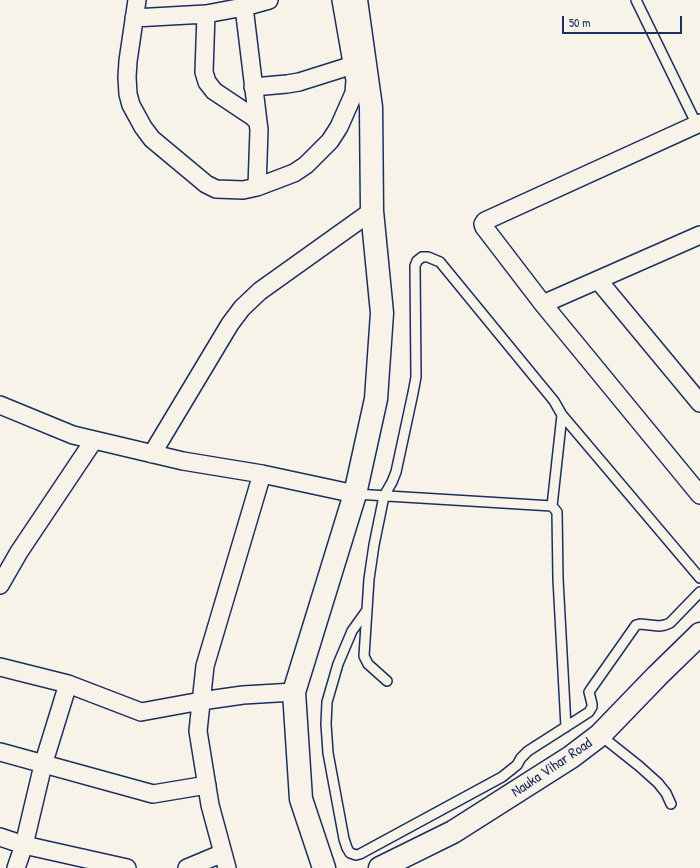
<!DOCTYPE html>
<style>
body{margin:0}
#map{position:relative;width:700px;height:868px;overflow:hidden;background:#f7f3e8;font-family:"Patrick Hand",sans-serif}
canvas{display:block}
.scale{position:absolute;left:562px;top:16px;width:120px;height:18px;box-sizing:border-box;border:2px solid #1b2f5e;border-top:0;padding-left:5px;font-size:12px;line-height:14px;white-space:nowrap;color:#1b2f5e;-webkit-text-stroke:3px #f7f3e8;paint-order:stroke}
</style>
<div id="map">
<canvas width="700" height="868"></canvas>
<div class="scale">50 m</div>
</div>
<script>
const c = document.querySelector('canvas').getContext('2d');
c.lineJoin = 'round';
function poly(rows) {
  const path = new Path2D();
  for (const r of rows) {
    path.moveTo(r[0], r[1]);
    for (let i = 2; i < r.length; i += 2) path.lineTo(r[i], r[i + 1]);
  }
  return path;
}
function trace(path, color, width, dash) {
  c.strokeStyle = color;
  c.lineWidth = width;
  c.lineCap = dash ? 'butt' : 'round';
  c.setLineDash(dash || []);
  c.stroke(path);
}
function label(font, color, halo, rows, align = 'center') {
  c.font = font + ' "Patrick Hand",sans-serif';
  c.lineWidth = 4;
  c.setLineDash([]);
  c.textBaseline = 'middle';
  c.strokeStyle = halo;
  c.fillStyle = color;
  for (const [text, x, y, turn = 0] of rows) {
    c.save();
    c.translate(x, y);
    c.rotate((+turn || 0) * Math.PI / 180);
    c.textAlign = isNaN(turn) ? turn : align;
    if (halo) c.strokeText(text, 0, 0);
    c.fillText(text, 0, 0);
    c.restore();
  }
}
const lane = poly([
 [636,0,697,125],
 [562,415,700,578],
 [355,494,552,506,557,512,558,579,566,727],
 [367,610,352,631,338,664,327,702,326,724,328,753,344,839,347,848,350,853,356,855,360,854,502,777,517,765,521,758,528,751,589,712,592,707,592,704,589,692,591,689,636,625,640,624,659,626,665,625,670,623,700,592],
 [387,681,368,664,364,656,369,579,374,545,384,496,392,482,396,472,413,393,416,377,415,266,417,261,422,257,428,257,440,262,554,401,562,415,552,506],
 [600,735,639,766,658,783,666,793,671,804]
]);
const street = poly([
 [137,0,128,61,127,77,128,94,131,105,143,127,152,139,206,184,216,189,243,190,257,187,294,173,306,165,330,141,339,127,354,93,355,80,341,0],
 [244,7,258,122],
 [206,14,204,72,207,82,214,91,253,117,258,122,259,130,257,187],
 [134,18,206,14,244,7,269,0],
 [253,87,287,84,299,82,353,65],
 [700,123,485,221,483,224,484,227,543,304,700,495],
 [598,280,700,403],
 [543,304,700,235],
 [0,405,73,435,183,461,262,474,355,494],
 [152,454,230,324,242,308,260,291,372,211],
 [0,585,19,552,94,440],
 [0,667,68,684,141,712,201,701,243,695,294,692],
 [0,752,153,794,207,785],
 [0,837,24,845,127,868],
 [16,868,24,845,43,765,68,684],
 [187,868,223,853],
 [227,868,210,805,198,731,205,666,262,474]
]);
const secondary = poly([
 [324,868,301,799,294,692,355,494,376,399,382,313,372,211,371,107,356,0],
 [380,868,453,832,571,757,600,735,657,676,700,634]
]);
trace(lane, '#1b2f5e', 12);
trace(street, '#1b2f5e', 20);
trace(secondary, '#1b2f5e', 25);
trace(lane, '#f7f3e8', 9);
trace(street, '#f7f3e8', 17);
trace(secondary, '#f7f3e8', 22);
label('15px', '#1b2f5e', '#f7f3e8', [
 ["Nauka Vihar Road",552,768,-34]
]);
</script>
